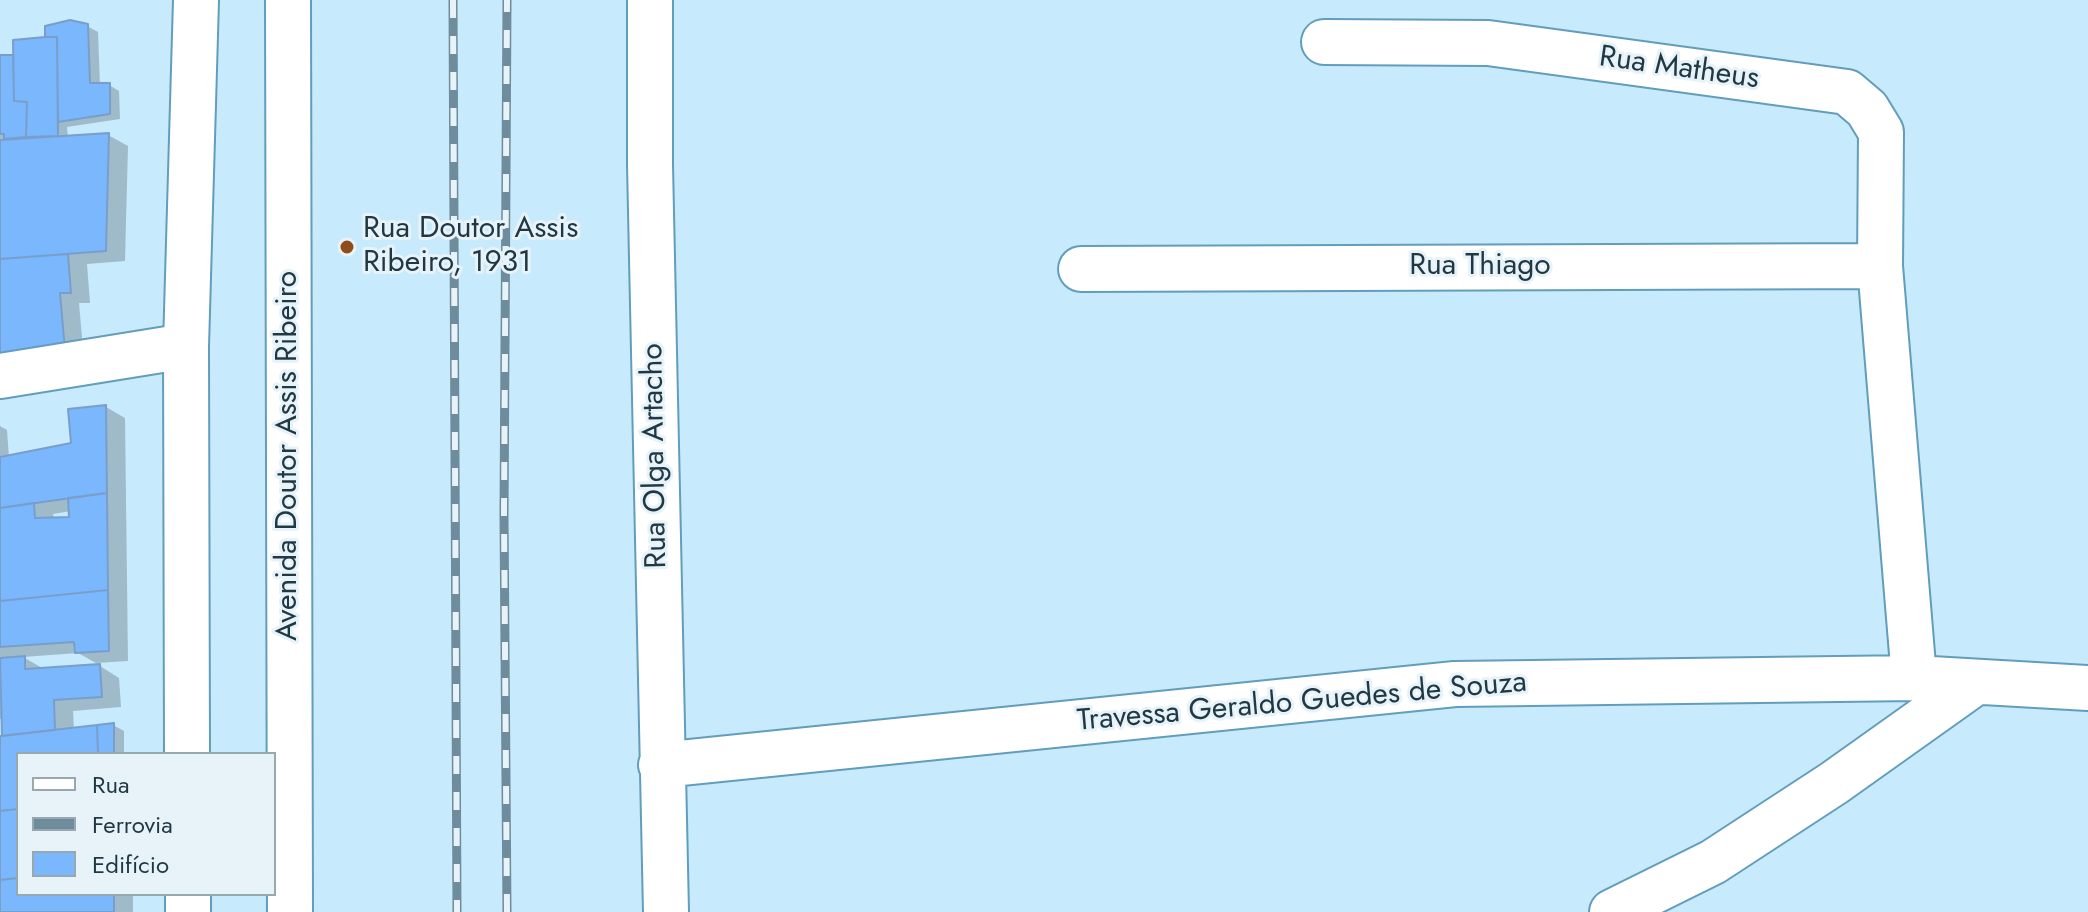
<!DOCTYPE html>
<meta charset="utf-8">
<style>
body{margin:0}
#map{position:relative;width:2088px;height:912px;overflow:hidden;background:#c7eafd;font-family:Jost,sans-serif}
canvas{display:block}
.legend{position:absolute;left:16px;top:752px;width:260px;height:144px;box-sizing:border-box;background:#e7f3f9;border:2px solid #97a8b1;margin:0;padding:10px 14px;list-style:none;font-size:24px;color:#1f3844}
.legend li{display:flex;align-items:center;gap:16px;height:40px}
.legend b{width:40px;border:2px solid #97a8b1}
</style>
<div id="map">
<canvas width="2088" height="912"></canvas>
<ul class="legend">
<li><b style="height:10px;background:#fff"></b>Rua</li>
<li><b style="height:10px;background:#6e8c9b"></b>Ferrovia</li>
<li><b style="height:22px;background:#7ab7fd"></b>Edifício</li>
</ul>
</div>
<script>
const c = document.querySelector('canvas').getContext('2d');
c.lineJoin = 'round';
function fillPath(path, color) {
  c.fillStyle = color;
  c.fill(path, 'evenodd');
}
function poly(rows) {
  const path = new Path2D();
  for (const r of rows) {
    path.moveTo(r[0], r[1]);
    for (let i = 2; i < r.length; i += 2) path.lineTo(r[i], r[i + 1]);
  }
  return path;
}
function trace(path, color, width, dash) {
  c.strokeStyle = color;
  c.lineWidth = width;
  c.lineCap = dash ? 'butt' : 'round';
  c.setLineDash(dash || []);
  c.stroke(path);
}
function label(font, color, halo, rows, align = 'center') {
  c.font = font + ' Jost,sans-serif';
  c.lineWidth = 6;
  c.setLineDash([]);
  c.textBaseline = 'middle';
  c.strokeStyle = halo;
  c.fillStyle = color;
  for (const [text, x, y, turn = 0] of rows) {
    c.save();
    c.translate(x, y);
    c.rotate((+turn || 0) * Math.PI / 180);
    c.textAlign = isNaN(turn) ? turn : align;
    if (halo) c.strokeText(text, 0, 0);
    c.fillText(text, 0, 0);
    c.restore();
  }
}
fillPath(poly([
 [87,26,98,32,100,85,109,85,119,91,120,119,67,127,68,137,108,135,128,146,125,261,87,264,90,303,79,303,84,360,0,371,0,57,15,57,47,38],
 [106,407,125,418,128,661,96,663,78,653,23,657,44,669,100,666,119,678,121,707,73,711,74,730,113,725,124,731,124,754,18,754,18,894,133,894,133,912,0,912,0,738,4,738,3,719,0,719,0,426,7,430,9,458,73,445],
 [71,511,71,518,54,519,53,514]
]), '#0003');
const building = poly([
 [70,20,88,24,90,83,110,83,110,114,58,122,57,37,45,37,45,26,70,20],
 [45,37,57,37,58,136,26,137,27,102,14,101,13,40,45,37],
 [0,55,13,55,14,101,27,102,26,137,4,139,4,134,0,134,0,55],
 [109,133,106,251,0,259,0,140,109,133],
 [68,254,71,293,60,293,65,350,0,358,0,259,68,254],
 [106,405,107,493,0,508,0,457,71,443,68,409,106,405],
 [107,493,108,590,0,601,0,508,34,503,35,518,69,517,68,498,107,493],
 [108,590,109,651,75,653,74,642,0,647,0,601,108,590],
 [25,656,25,669,100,664,102,697,54,700,55,730,2,736,0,658,25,656],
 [114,723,114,754,98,754,97,725,114,723],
 [97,725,98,754,18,754,18,809,0,811,0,736,97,725],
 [18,809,18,878,0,880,0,811,18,809],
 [18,878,18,894,114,894,114,912,0,912,0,880,18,878]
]);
fillPath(building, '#7ab7fd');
trace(building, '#799ec9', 2);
const minor = poly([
 [650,0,650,165,666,912],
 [1324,42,1488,43,1847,92,1867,109,1881,132,1880,266,1914,678],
 [1081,269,1880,266],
 [0,376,186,346],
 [661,765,1455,684,1914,678,2088,688],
 [1612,912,1713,862,1834,783,1976,682]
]);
const major = poly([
 [288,0,290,912],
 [187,754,186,346,196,0],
 [188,894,188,912]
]);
trace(minor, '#639dbc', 48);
trace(major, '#639dbc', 48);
trace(minor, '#fff', 44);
trace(major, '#fff', 44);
const rail = poly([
 [453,0,457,912],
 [507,912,504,515,507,0]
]);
trace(rail, '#6e8c9b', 9);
trace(rail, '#e7f3f9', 6, [18]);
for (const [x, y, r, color] of [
 [347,247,8,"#8f4d1c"]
]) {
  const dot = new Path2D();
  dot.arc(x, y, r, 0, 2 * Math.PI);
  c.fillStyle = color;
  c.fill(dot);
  trace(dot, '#e7f3f9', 3);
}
label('30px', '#1f3844', '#e7f3f9', [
 ["Rua Matheus",1679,69,8],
 ["Rua Thiago",1480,267],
 ["Avenida Doutor Assis Ribeiro",289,456,-90],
 ["Rua Olga Artacho",656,456,-91],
 ["Travessa Geraldo Guedes de Souza",1302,703,-5]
]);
label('30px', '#1f3844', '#e7f3f9', [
 ["Rua Doutor Assis",363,230],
 ["Ribeiro, 1931",363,264]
], 'left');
</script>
